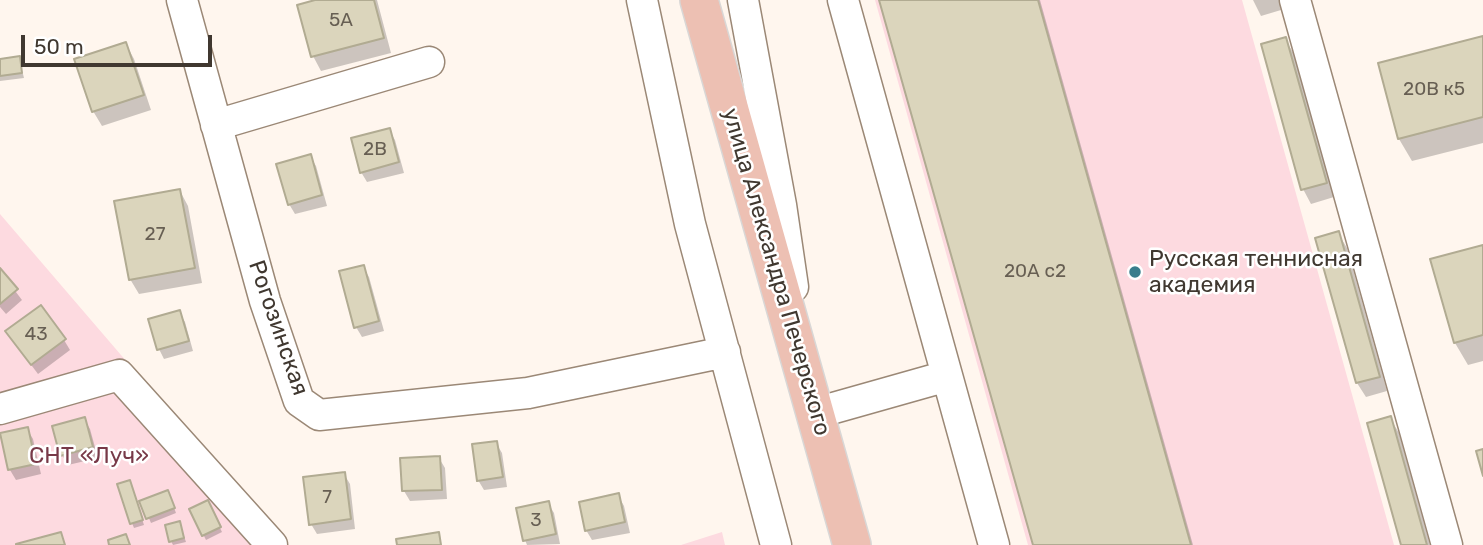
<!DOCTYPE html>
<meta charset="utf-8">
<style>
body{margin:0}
#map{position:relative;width:1483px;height:545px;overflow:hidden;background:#fff6ee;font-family:Rubik,sans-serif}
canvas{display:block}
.scale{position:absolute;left:21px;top:35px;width:191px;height:32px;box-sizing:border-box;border:4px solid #403830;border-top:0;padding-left:9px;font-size:21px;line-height:24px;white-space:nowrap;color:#403830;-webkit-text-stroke:5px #fff;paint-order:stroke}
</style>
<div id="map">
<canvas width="1483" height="545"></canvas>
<div class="scale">50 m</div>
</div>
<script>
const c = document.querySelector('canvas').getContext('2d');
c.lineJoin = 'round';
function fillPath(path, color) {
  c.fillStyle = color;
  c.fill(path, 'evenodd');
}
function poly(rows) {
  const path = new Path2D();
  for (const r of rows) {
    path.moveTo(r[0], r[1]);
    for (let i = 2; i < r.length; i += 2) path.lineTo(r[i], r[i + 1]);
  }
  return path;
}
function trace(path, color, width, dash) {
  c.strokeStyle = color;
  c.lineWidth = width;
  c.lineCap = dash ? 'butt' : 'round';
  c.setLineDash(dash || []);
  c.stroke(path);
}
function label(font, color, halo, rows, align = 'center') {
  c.font = font + ' Rubik,sans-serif';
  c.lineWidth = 5;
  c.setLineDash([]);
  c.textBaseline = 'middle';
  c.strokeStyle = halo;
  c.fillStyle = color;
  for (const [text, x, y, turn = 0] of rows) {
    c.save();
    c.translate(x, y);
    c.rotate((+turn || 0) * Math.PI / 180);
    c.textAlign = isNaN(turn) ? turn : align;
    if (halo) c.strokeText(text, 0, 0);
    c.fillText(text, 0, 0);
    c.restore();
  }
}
fillPath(poly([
 [875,0,1242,0,1394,545,1028,545],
 [0,214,284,545,0,545],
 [722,532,725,545,681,545]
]), '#fddae0');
fillPath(poly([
 [322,0,377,0,391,53,321,71,313,56],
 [881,0,1040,0,1193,545,1034,545],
 [1253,0,1279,0,1281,10,1261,16],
 [1483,38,1483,143,1412,161,1399,139,1380,65],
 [1285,39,1294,54,1334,197,1311,204,1303,189],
 [126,44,134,59,151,110,102,126,93,111],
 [19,58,24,78,0,81,0,61],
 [389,130,395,140,404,173,367,182,361,172],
 [310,156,316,166,327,206,295,214,289,204],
 [180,191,188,206,202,283,139,294,130,279],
 [1338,233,1347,248,1387,391,1366,397,1357,383],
 [1483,246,1483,361,1468,365,1455,343,1432,261],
 [363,267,369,277,384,331,362,337,356,327],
 [0,271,22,300,6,314,0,307],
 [179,312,185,322,193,351,164,359,159,349],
 [64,340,70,350,38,374,14,342],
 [1390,418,1399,433,1430,545,1403,545],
 [84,419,90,429,98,458,68,465,62,455],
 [27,429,33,439,41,474,16,480,10,470,3,434],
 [496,443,502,453,507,487,484,490,478,480],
 [439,458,445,468,447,499,410,501,404,491],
 [344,474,350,484,355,529,317,534,311,524],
 [132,487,144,525,134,528,132,523],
 [618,495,624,506,630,533,592,540,586,530],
 [170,497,176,513,151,523,142,502],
 [207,502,222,532,206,540,191,510],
 [548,503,554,513,560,544,527,545,525,540],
 [181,527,186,542,173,545,171,541]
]), '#0003');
const building = poly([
 [315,0,374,0,384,38,311,57,297,5,315,0],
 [879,0,1038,0,1191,545,1033,545,879,0],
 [1483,36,1483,117,1398,139,1378,63,1483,36],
 [1286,37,1327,183,1301,190,1261,44,1286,37],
 [126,42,144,95,92,112,74,59,126,42],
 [20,56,22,73,0,76,0,59,20,56],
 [390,128,399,162,360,173,351,138,390,128],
 [311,154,322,195,288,205,276,164,311,154],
 [180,189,195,268,129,280,114,201,180,189],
 [1339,231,1380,377,1356,383,1315,238,1339,231],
 [1483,245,1483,335,1454,343,1430,259,1483,245],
 [364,265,379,321,354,328,339,271,364,265],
 [0,268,18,289,0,304,0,268],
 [41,305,66,339,31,365,5,331,41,305],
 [180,310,189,341,157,350,148,319,180,310],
 [1391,416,1427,545,1401,545,1367,423,1391,416],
 [85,417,93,447,60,456,52,426,85,417],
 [28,427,36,464,8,470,0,433,28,427],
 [497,441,503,477,477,481,472,444,497,441],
 [1483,449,1483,476,1476,451,1483,449],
 [440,456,442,490,402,491,400,458,440,456],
 [345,472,351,519,309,525,303,477,345,472],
 [130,480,143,520,130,524,117,484,130,480],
 [168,490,175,508,146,519,139,501,168,490],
 [619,493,625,522,585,531,579,502,619,493],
 [208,500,221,527,202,536,189,509,208,500],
 [549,501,556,534,523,541,516,508,549,501],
 [180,521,184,538,169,542,165,525,180,521],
 [61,532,65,545,16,545,16,544,61,532],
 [439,532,441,545,397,545,396,539,439,532],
 [126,534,130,545,109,545,108,540,126,534]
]);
fillPath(building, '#dbd5bc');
trace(building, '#b1ab92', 2);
const minor = poly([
 [182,0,265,301,299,401,319,415,528,393,725,352],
 [642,0,690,224,776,545],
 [743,0,781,205,793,287],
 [843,0,994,545],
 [1295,0,1447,545],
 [216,125,429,62],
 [0,409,119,375,272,545],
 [816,413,947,376]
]);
const major = poly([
 [699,0,852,545]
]);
trace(minor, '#9b8876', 33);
trace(major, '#d9d7d6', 40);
trace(minor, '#fff', 30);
trace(major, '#edc0b3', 37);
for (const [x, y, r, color] of [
 [1135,272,7,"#397d8c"]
]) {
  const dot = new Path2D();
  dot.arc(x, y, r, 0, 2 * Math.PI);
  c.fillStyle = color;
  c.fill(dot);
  trace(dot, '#fff', 2.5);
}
label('19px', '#675f53', null, [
 ["5А",341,21],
 ["20В к5",1434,90],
 ["2В",375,150],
 ["27",155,235],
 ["20А с2",1035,272],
 ["43",36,335],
 ["7",327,498],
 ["3",536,521]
]);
label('23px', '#403830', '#fff', [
 ["Русская теннисная",1149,259],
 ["академия",1149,285]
], 'left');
label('23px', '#403830', '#fff', [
 ["улица Александра Печерского",776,272,74],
 ["Рогозинская",278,328,71]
]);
label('23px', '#783948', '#fff', [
 ["СНТ «Луч»",89,456]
]);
</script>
